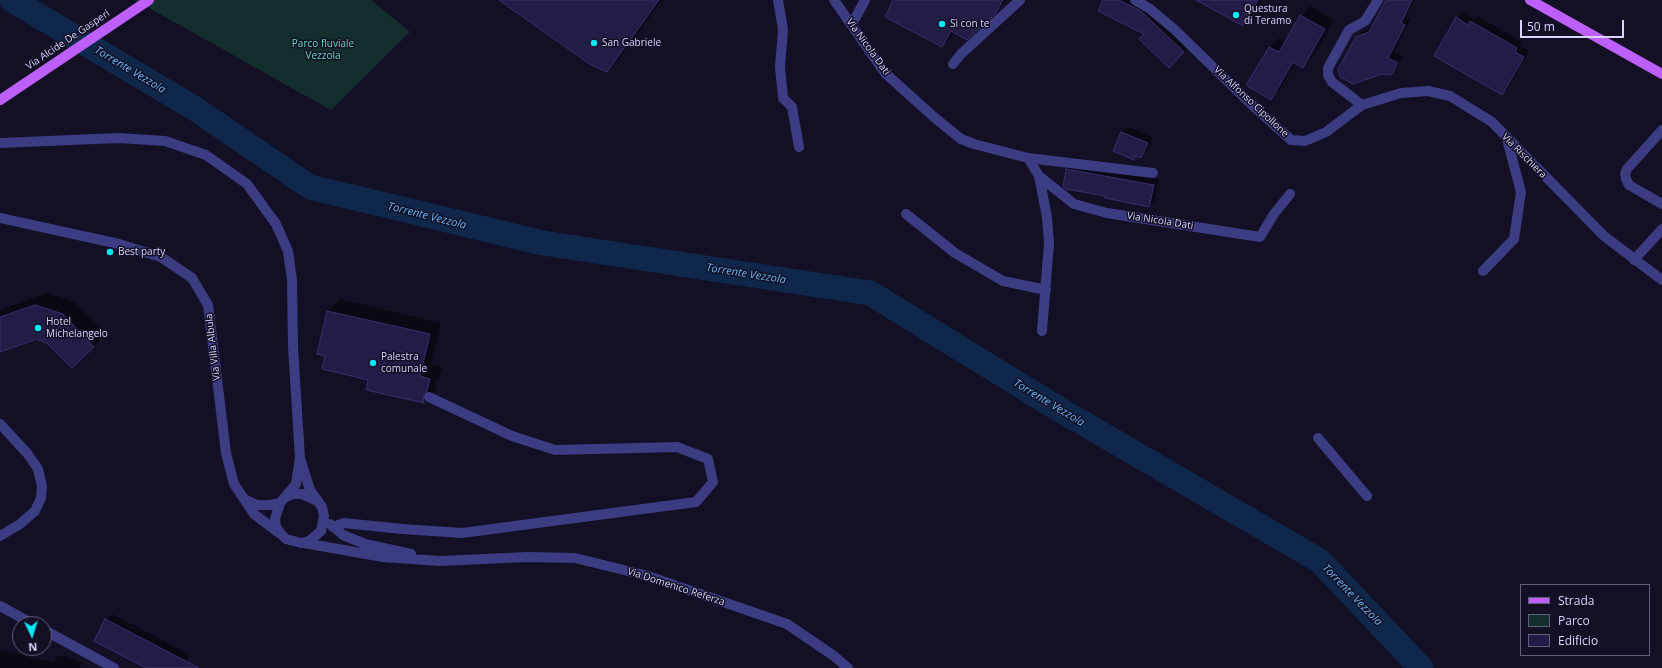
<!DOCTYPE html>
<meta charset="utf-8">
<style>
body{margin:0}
#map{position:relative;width:1662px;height:668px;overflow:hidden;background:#130f25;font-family:"Open Sans",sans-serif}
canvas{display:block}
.legend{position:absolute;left:1520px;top:584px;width:130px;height:72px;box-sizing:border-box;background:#130f25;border:1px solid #625e7c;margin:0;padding:5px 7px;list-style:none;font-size:12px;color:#d8d5fe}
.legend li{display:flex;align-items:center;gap:8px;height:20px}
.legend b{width:20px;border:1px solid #625e7c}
.north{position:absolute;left:12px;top:616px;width:40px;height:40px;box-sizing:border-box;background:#130f25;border:1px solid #625e7c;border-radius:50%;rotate:176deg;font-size:11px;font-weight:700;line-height:16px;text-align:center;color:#d8d5fe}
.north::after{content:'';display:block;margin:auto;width:14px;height:18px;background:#06e8f9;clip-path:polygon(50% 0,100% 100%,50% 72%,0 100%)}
.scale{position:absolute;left:1520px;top:20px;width:104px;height:18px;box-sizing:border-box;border:2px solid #d8d5fe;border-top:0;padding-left:5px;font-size:12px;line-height:14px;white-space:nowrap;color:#d8d5fe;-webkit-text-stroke:3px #130f25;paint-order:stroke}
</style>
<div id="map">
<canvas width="1662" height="668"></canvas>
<ul class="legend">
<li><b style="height:5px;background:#bc5ffb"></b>Strada</li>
<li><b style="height:11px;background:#132f2d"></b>Parco</li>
<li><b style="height:11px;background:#231c46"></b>Edificio</li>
</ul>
<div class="north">N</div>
<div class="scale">50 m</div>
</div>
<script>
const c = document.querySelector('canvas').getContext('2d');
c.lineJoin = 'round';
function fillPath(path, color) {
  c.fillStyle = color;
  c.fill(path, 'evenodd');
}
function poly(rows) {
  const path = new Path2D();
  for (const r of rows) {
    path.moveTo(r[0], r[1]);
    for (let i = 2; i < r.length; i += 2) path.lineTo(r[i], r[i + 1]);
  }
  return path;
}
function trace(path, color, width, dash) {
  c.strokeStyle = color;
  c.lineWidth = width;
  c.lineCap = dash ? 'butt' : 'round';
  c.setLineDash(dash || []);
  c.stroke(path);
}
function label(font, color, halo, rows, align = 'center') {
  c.font = font + ' "Open Sans",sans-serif';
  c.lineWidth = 3;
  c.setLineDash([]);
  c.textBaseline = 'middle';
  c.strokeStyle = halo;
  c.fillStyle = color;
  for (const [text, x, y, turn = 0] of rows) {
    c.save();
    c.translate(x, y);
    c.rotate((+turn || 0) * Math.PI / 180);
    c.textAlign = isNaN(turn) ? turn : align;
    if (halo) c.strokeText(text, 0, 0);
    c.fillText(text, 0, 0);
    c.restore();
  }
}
fillPath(poly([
 [135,0,371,0,410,32,331,110]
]), '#132f2d');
fillPath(poly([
 [500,0,662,0,619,59,607,71],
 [895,0,1007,0,994,13,955,32,942,46],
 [1104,0,1136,0,1190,45,1169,66,1145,34],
 [1205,0,1262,0,1255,13,1243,25],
 [1386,0,1414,0,1406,17,1410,19,1394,52,1403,56,1397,68,1391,74,1357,37,1363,31,1372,27],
 [1310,6,1334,20,1312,58,1303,67,1295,63,1280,89,1271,98,1248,85,1270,47,1279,38,1286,42,1301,16],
 [1462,12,1474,19,1477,16,1522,42,1520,45,1529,51,1508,88,1502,94,1456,18],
 [1128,127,1153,137,1147,151,1141,157,1137,156,1134,159,1122,133],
 [1073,164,1159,179,1155,200,1149,206,1067,170],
 [47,293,75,302,106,334,72,367,49,343,37,338,0,351,0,310],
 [340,299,441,323,431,364,442,367,439,378,435,382,436,390,424,402,367,389,370,379,326,355,318,353,328,311],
 [112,614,190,655,183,668,148,668,106,620],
 [0,650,53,662,59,655,82,662,80,668,0,668]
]), '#0007');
trace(poly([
 [12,0,194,108,310,187,543,243,870,293,1057,408,1320,561,1421,668]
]), '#0f274a', 25);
const building = poly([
 [499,0,659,0,607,72,591,65,499,0],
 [893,0,1003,0,995,14,967,40,951,31,942,47,885,17,893,0],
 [1103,0,1119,0,1141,11,1184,52,1169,68,1139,39,1144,34,1098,11,1103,0],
 [1196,0,1258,0,1243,26,1196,0],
 [1386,0,1412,0,1401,23,1405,25,1388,58,1398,63,1391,75,1382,74,1353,84,1340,77,1338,69,1356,37,1369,32,1386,0],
 [1300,15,1325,29,1303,68,1293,62,1271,100,1246,85,1269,47,1279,52,1300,15],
 [1456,17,1468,25,1470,21,1517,48,1515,52,1524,57,1502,95,1434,56,1456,17],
 [1121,132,1148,143,1141,158,1135,156,1134,160,1113,151,1121,132],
 [1066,169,1154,185,1149,207,1105,198,1105,196,1066,189,1063,187,1066,169],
 [35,305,63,314,94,347,72,368,48,344,37,339,0,352,0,317,35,305],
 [327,311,430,334,420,376,430,379,427,391,423,395,424,403,366,390,368,380,322,369,325,356,317,354,327,311],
 [105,619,199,668,146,668,94,641,105,619]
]);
fillPath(building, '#231c46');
trace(building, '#3a2f71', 1);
trace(poly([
 [778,0,783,29,780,67,783,98,792,107,799,147],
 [834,0,885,73,935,118,961,139,974,144,1028,158,1153,173],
 [1135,0,1150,9,1174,29,1251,104,1291,140,1305,141,1326,132,1362,105,1401,93,1428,91,1450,96,1492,122,1604,236,1662,280],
 [852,24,865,0],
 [953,64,961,54,1020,0],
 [1362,105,1332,82,1328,75,1328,68,1349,30,1365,21,1378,0],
 [1662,130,1627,169,1625,174,1626,179,1629,185,1662,204],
 [0,143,119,138,165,141,206,155,247,184,276,224,288,251,292,280,293,347,300,458,296,484,280,503,275,519,276,527,281,534,286,539,301,543,309,541,321,531,324,516,322,507,310,490,300,458],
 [1028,158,1039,176,1074,204,1107,213,1260,237,1274,214,1290,194],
 [1039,176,1047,217,1049,243,1042,331],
 [906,214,955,253,1003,281,1046,290],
 [0,218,119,244,161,257,192,278,208,305,226,453,234,484,254,514,279,533],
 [1634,260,1662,229],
 [1483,271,1514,239,1521,192,1507,139],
 [0,424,27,453,38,469,42,486,41,498,35,511,20,524,0,536],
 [1318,438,1367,496],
 [286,497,293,494,302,494,317,501],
 [244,499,257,505,270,505,280,503],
 [330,524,343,535,365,544,411,554],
 [333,527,344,523,402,529,462,533,696,502,713,482,708,459,677,447,555,450,512,436,429,397],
 [304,543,383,557,440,561,527,557,575,558,648,576,787,624,834,656,848,668],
 [0,606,33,624],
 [44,630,114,668]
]), '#3c3c83', 10);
trace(poly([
 [1530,0,1662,74],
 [0,100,149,0]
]), '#bc5ffb', 10);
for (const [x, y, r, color] of [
 [1236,15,4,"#06e8f9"],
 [942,24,4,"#06e8f9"],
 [594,43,4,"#06e8f9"],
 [110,252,4,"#06e8f9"],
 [38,328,4,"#06e8f9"],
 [373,363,4,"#06e8f9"]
]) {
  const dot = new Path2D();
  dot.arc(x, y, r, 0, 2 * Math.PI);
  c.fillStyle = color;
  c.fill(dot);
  trace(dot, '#130f25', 1.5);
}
label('10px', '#d8d5fe', '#130f25', [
 ["Questura",1244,9],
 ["di Teramo",1244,21],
 ["Sì con te",950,24],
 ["San Gabriele",602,43],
 ["Best party",118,252],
 ["Hotel",46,322],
 ["Michelangelo",46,334],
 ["Palestra",381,357],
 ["comunale",381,369]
], 'left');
label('10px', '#d8d5fe', '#130f25', [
 ["Via Alcide De Gasperi",68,40,-34],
 ["Via Nicola Dati",868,47,54],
 ["Via Alfonso Cipollone",1251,102,43],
 ["Via Rischiera",1524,156,45],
 ["Via Nicola Dati",1160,221,9],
 ["Via Villa Albula",213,347,-97],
 ["Via Domenico Referza",676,587,18]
]);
label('10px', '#62ddba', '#130f25', [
 ["Parco fluviale",323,44],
 ["Vezzola",323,56]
]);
label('italic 11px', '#65bbfb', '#130f25', [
 ["Torrente Vezzola",130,70,31],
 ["Torrente Vezzola",427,216,14],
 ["Torrente Vezzola",746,274,9],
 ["Torrente Vezzola",1049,403,31],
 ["Torrente Vezzola",1352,595,46]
]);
</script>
